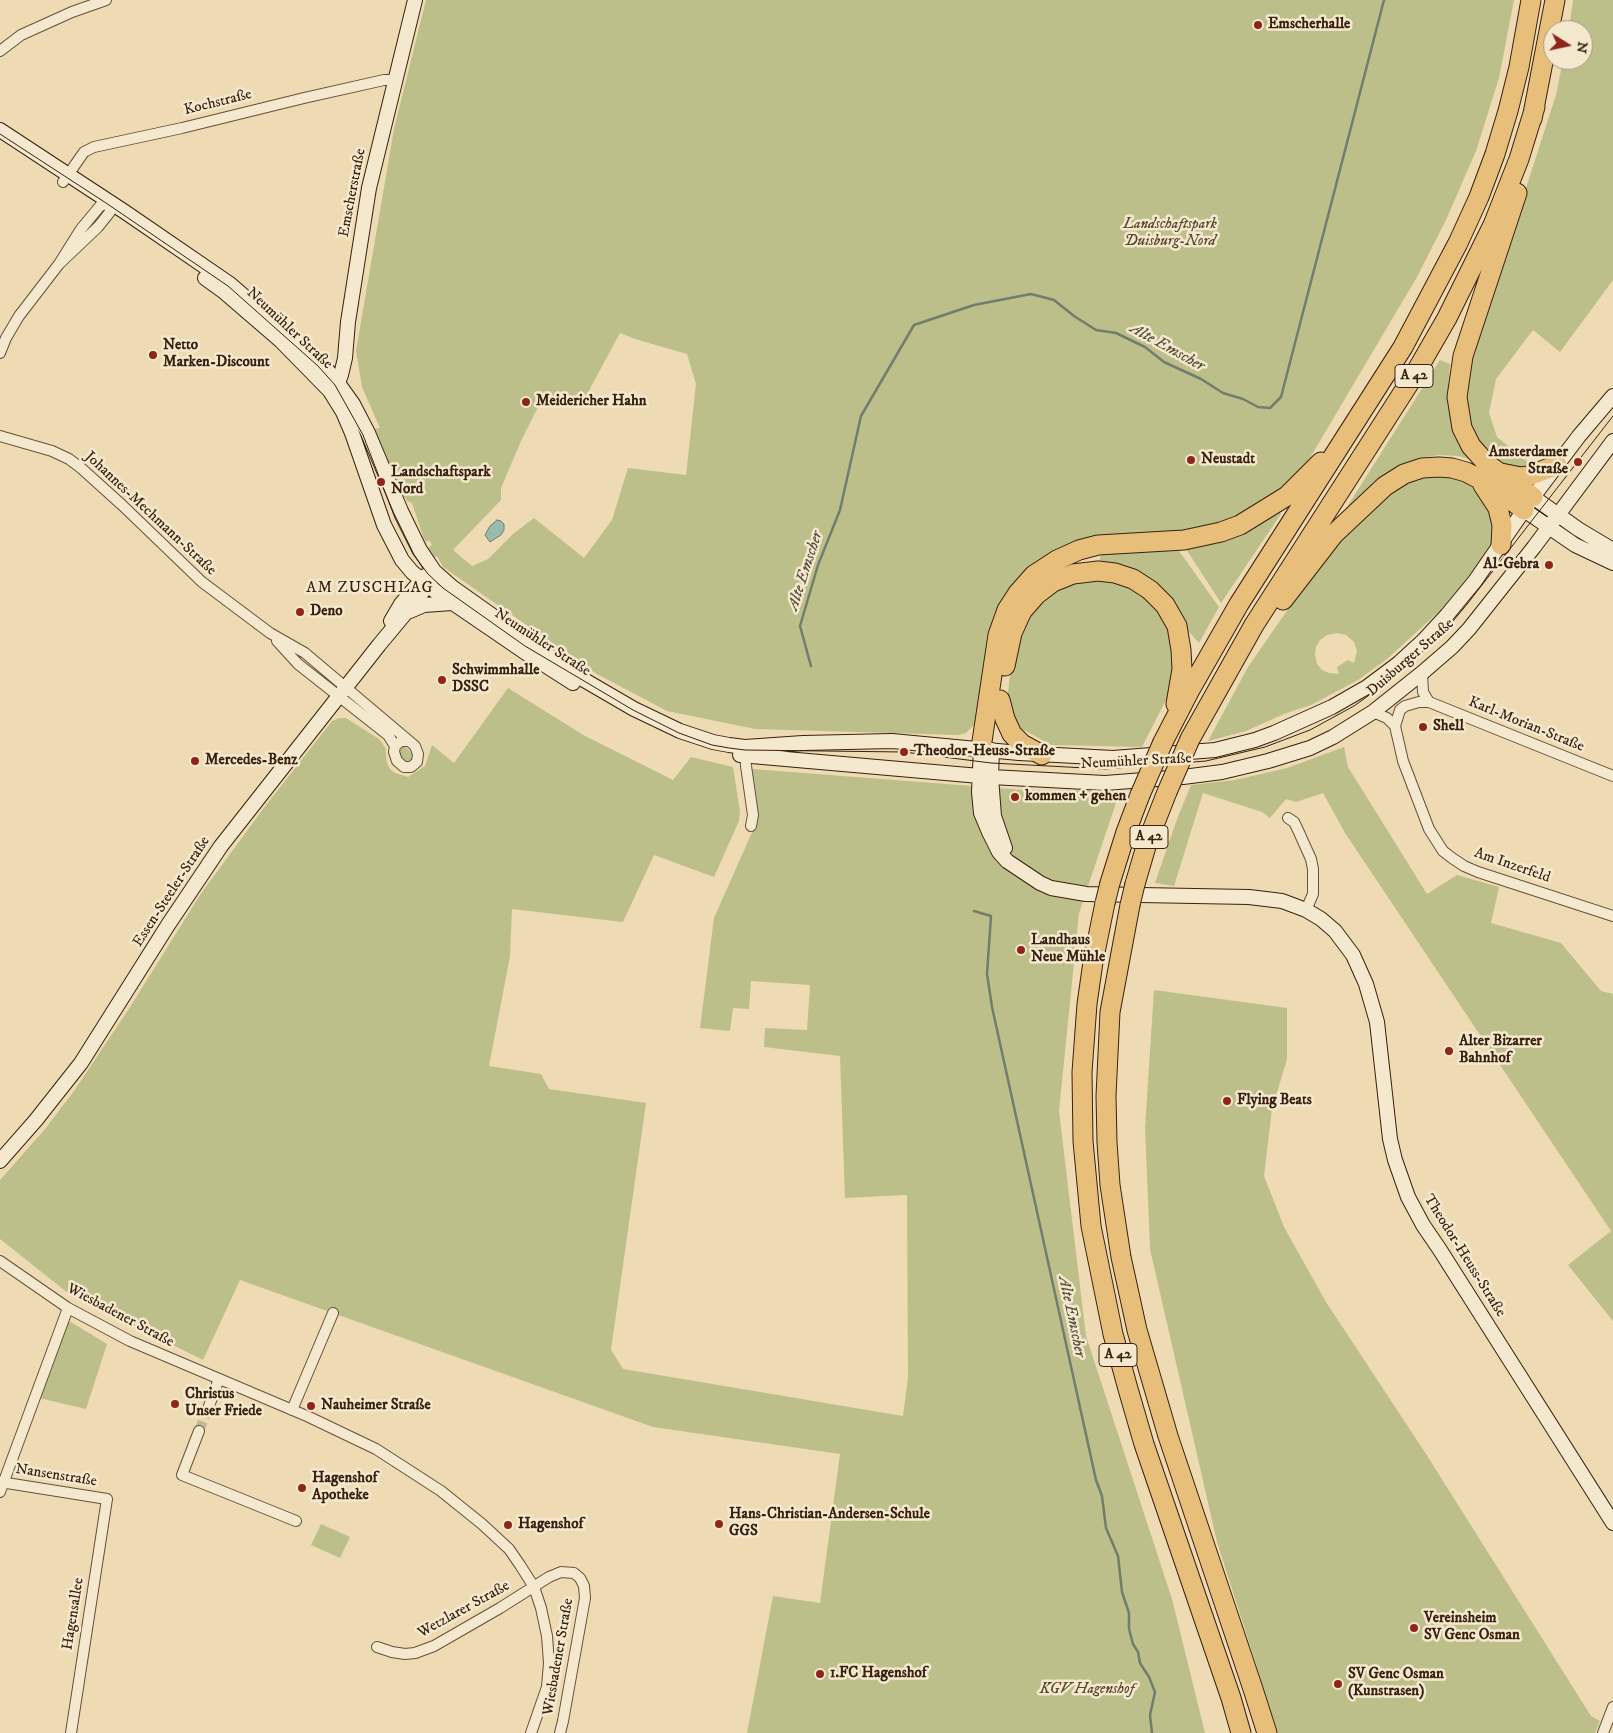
<!DOCTYPE html>
<meta charset="utf-8">
<style>
body{margin:0}
#map{position:relative;width:1613px;height:1733px;overflow:hidden;background:#eedbb3;font-family:"IM FELL DW Pica",serif}
canvas{display:block}
.north{position:absolute;left:1543px;top:20px;width:50px;height:50px;box-sizing:border-box;background:#f4e8ce;border:1px solid #a99882;border-radius:50%;rotate:100deg;font-size:14px;font-weight:700;line-height:20px;text-align:center;color:#38210f}
.north::after{content:'';display:block;margin:auto;width:18px;height:22px;background:#8f2418;clip-path:polygon(50% 0,100% 100%,50% 72%,0 100%)}
</style>
<div id="map">
<canvas width="1613" height="1733"></canvas>
<div class="north">N</div>
</div>
<script>
const c = document.querySelector('canvas').getContext('2d');
c.lineJoin = 'round';
function fillPath(path, color) {
  c.fillStyle = color;
  c.fill(path, 'evenodd');
}
function poly(rows) {
  const path = new Path2D();
  for (const r of rows) {
    path.moveTo(r[0], r[1]);
    for (let i = 2; i < r.length; i += 2) path.lineTo(r[i], r[i + 1]);
  }
  return path;
}
function trace(path, color, width, dash) {
  c.strokeStyle = color;
  c.lineWidth = width;
  c.lineCap = dash ? 'butt' : 'round';
  c.setLineDash(dash || []);
  c.stroke(path);
}
function label(font, color, halo, rows, align = 'center') {
  c.font = font + ' "IM FELL DW Pica",serif';
  c.lineWidth = 5;
  c.setLineDash([]);
  c.textBaseline = 'middle';
  c.strokeStyle = halo;
  c.fillStyle = color;
  for (const [text, x, y, turn = 0] of rows) {
    c.save();
    c.translate(x, y);
    c.rotate((+turn || 0) * Math.PI / 180);
    c.textAlign = isNaN(turn) ? turn : align;
    if (halo) c.strokeText(text, 0, 0);
    c.fillText(text, 0, 0);
    c.restore();
  }
}
fillPath(poly([
 [426,0,1514,0,1499,78,1476,151,1446,220,1417,277,1301,473,1283,490,1238,518,1195,532,1052,554,977,726,974,725,966,733,958,735,755,729,667,711,597,674,443,567,437,556,434,558,428,548,432,545,429,540,426,542,424,539,412,503,407,501,399,489,373,429,380,428,362,387,356,351,394,129],
 [620,333,635,339,687,354,696,384,686,475,628,468,612,520,584,558,534,518,513,534,488,559,472,566,453,550,501,500,501,488,521,441,545,393,580,407],
 [1573,0,1613,0,1613,280,1560,352,1533,330,1496,379,1489,413,1497,437,1529,463,1520,473,1496,461,1484,451,1468,420,1465,399,1471,358,1556,95,1563,60,1583,60,1583,30,1569,30],
 [1440,360,1450,364,1447,400,1453,422,1472,460,1458,456,1438,455,1422,458,1403,466,1340,518],
 [1455,475,1482,491,1498,521,1491,548,1445,606,1387,659,1358,680,1311,705,1284,714,1246,731,1208,741,1248,667,1306,583,1357,521,1408,478],
 [1337,633,1346,635,1354,642,1357,651,1354,663,1348,660,1337,667,1339,674,1329,673,1322,670,1317,664,1315,655,1316,647,1320,640,1327,635],
 [1278,511,1281,514,1221,603,1186,549],
 [1135,551,1179,551,1219,607,1199,643,1183,625,1176,612,1099,565,1101,552],
 [1100,579,1128,585,1158,608,1167,623,1176,656,1170,692,1142,747,1051,745,1026,731,1017,729,1007,702,1012,656,1028,614,1057,588,1075,581],
 [508,688,585,736,673,780,691,757,733,767,740,811,739,821,714,877,654,855,623,922,512,909,510,956,489,1066,541,1074,549,1089,646,1103,611,1350,623,1369,903,1416,908,1378,907,1195,845,1198,840,1056,764,1047,765,1028,807,1030,810,985,751,981,749,1009,733,1008,730,1031,700,1028,714,918,757,821,752,769,1024,790,1120,791,1079,913,1059,1111,1086,1336,1172,1599,1205,1733,747,1733,773,1596,820,1603,840,1454,653,1427,240,1280,203,1360,68,1293,0,1239,0,1180,45,1129,74,1091,130,1007,200,895,263,809,332,721,339,718,346,718,379,739,385,747,387,763,390,769,395,773,408,777,425,766,432,745,454,763],
 [404,746,413,754,413,758,410,762,405,763,399,756,399,749],
 [1344,747,1348,767,1427,894,1457,875,1499,887,1491,923,1561,943,1601,991,1613,994,1613,1321,1568,1265,1611,1231,1345,833,1323,793,1296,802,1286,799,1270,818,1262,812,1203,793,1174,886,1155,883,1177,819,1191,785,1235,780,1287,768],
 [1154,990,1287,1008,1287,1059,1272,1109,1264,1176,1284,1227,1326,1302,1426,1454,1591,1716,1600,1721,1595,1733,1278,1733,1217,1542,1150,1249,1145,1128],
 [69,1321,107,1344,86,1409,39,1398],
 [321,1524,350,1537,340,1558,311,1545]
]), '#bcbf8a');
const water = poly([
 [497,520,501,521,504,524,504,530,501,535,490,542,485,535,490,526,497,520]
]);
fillPath(water, '#99bbab');
trace(water, '#727d6d', 1);
trace(poly([
 [811,666,800,626,818,565,840,510,861,416,914,325,974,305,1031,294,1054,300,1074,316,1096,330,1116,333,1145,347,1164,362,1201,379,1223,393,1243,399,1258,407,1270,408,1281,397,1384,0],
 [974,911,991,916,987,974,992,1007,1096,1480,1102,1496,1106,1528,1118,1556,1122,1592,1129,1613,1129,1629,1133,1644,1138,1652,1140,1663,1149,1677,1155,1692,1150,1715,1152,1733]
]), '#727d6d', 2.5);
trace(poly([
 [199,1431,209,1406]
]), '#cab692', 10, [10, 5]);
const street = poly([
 [0,51,21,35,72,12,106,0],
 [63,182,84,152,94,147,182,128,304,98,384,80,396,80],
 [0,353,6,338,19,316,59,264,81,229,100,206,110,202,110,212,98,227,59,264],
 [0,436,52,451,69,459,81,468,122,505,202,582,270,633,305,653,415,746,418,754,417,762,411,767,404,767,397,761,394,752,395,746,401,741,409,741],
 [277,641,298,664,388,735,395,746],
 [1422,673,1423,692,1429,702],
 [1373,712,1387,718,1395,726,1403,761,1429,829,1443,851,1452,858,1464,866,1478,872,1613,916],
 [1395,726,1400,710,1405,706,1419,702,1429,702,1613,776],
 [745,751,746,766,753,815,751,826],
 [1288,818,1294,822,1297,828,1311,859,1313,869,1313,894,1306,910],
 [0,1261,68,1308,130,1341,309,1417,376,1449,441,1491,482,1524,509,1549,520,1565,534,1587,541,1608,547,1636,549,1663,547,1687,531,1733],
 [209,1406,219,1379],
 [292,1410,333,1313],
 [199,1431,182,1475,296,1521],
 [0,1482,107,1499,71,1733],
 [0,1492,68,1308],
 [377,1647,392,1652,405,1654,415,1653,434,1646,500,1608,549,1577,561,1572,574,1573,580,1578,584,1586,585,1598,563,1721,560,1733],
 [1603,1733,1613,1707]
]);
const secondary = poly([
 [0,130,125,212,230,284,322,364,338,383,353,404,368,433,401,511,420,550,434,571,452,587,579,677,634,709,680,731,713,742,729,745,745,747,803,743,892,741,1019,753,1113,758,1215,750,1255,740,1274,733,1332,707,1367,687,1399,663,1423,641,1447,615,1475,581,1533,497,1579,436,1613,396],
 [205,278,223,291,281,341,330,391,343,412,352,433,384,525,402,560,412,572,435,591,463,610,523,651,573,683],
 [334,387,338,383,341,375,345,358,348,322,369,188,415,0],
 [1533,497,1578,529,1613,550],
 [1524,510,1575,545,1613,563],
 [410,611,424,605,452,603],
 [391,621,401,604,425,576],
 [981,748,979,792,981,813,989,832,999,852,1007,861,1040,883,1051,888,1086,894,1249,897,1282,901,1306,910,1321,919,1335,931,1353,955,1366,984,1377,1022,1390,1139,1395,1160,1408,1197,1423,1225,1440,1250,1613,1523],
 [992,750,991,777,994,816,1005,848],
 [740,755,991,777,1105,783,1183,777,1222,772,1268,761,1310,748,1333,737,1373,712,1422,673,1452,647,1469,629,1534,547,1613,441],
 [0,1161,36,1120,81,1063,168,925,221,846,379,645,419,597,431,579]
]);
const highway = poly([
 [1532,119,1555,0],
 [1517,193,1463,356,1457,397,1462,428,1471,446,1487,464,1533,497],
 [1501,473,1521,477,1528,476,1557,465],
 [1483,485,1498,508,1502,525,1501,545],
 [1283,600,1334,534,1385,486,1404,474,1422,468,1439,467,1452,468,1466,472,1491,485,1524,510],
 [1005,666,1012,633,1022,611,1036,595,1053,582,1073,574,1098,571,1115,573,1133,579,1150,590,1165,605,1177,626,1181,650,1182,669,1176,704],
 [1000,700,1005,719,1012,734,1022,744,1042,755],
 [1190,739,1254,625,1413,377,1447,318,1493,225,1519,159,1535,107],
 [1163,742,1191,688,1239,604,1403,347,1458,243,1479,197,1495,154,1508,111,1519,67,1531,0],
 [981,748,998,635,1007,610,1018,593,1034,575,1057,560,1079,550,1098,545,1184,540,1221,532,1240,525,1287,496,1321,462],
 [1110,883,1126,832,1140,795],
 [1135,884,1147,843,1167,792],
 [1105,903,1093,962,1087,1004,1082,1072,1083,1141,1091,1226,1113,1334,1128,1389,1144,1444,1231,1698,1241,1733],
 [1130,905,1110,1012,1106,1096,1107,1142,1110,1185,1121,1257,1137,1330,1168,1436,1253,1689,1267,1733]
]);
trace(street, '#665038', 12);
trace(secondary, '#38210f', 16);
trace(highway, '#38210f', 21);
trace(street, '#f4e8ce', 10);
trace(secondary, '#f4e8ce', 14);
trace(highway, '#e7be7a', 19);
trace(poly([
 [0,134,106,203,228,286,318,366,335,385,363,435,395,518,413,554,428,574,443,588,525,646,633,710,679,733,712,745,729,748,745,750,904,752,991,763,1105,769,1206,761,1265,747,1310,730,1354,706,1396,676,1444,632,1468,603,1613,416]
]), '#38210f', 1);
const highwayBridge = poly([
 [1167,792,1190,739],
 [1140,795,1163,742],
 [1105,903,1110,883],
 [1130,905,1135,884]
]);
trace(highwayBridge, '#38210f', 21, []);
trace(highwayBridge, '#e7be7a', 19);
for (const [x, y, r, color] of [
 [1258,25,5,"#8f2418"],
 [153,355,5,"#8f2418"],
 [526,402,5,"#8f2418"],
 [1191,460,5,"#8f2418"],
 [1578,462,5,"#8f2418"],
 [381,482,5,"#8f2418"],
 [1549,565,5,"#8f2418"],
 [300,612,5,"#8f2418"],
 [442,680,5,"#8f2418"],
 [1423,727,5,"#8f2418"],
 [904,752,5,"#8f2418"],
 [195,761,5,"#8f2418"],
 [1015,797,5,"#8f2418"],
 [1021,950,5,"#8f2418"],
 [1449,1051,5,"#8f2418"],
 [1227,1101,5,"#8f2418"],
 [175,1404,5,"#8f2418"],
 [311,1406,5,"#8f2418"],
 [302,1488,5,"#8f2418"],
 [719,1524,5,"#8f2418"],
 [508,1525,5,"#8f2418"],
 [1414,1628,5,"#8f2418"],
 [820,1674,5,"#8f2418"],
 [1338,1684,5,"#8f2418"]
]) {
  const dot = new Path2D();
  dot.arc(x, y, r, 0, 2 * Math.PI);
  c.fillStyle = color;
  c.fill(dot);
  trace(dot, '#f4e8ce', 2);
}
for (const [x, y, w] of [
 [1414,376,38],
 [1149,837,38],
 [1118,1355,38]
]) {
  const box = new Path2D();
  box.roundRect(x - w / 2, y - 11.5, w, 23, 4);
  c.fillStyle = '#f4e8ce';
  c.fill(box);
  trace(box, '#38210f', 1);
}
label('bold 14px', '#38210f', null, [
 ["A 42",1414,376],
 ["A 42",1149,837],
 ["A 42",1118,1355]
]);
label('bold 15px', '#38210f', '#f4e8ce', [
 ["Emscherhalle",1268,25],
 ["Netto",163,346],
 ["Marken-Discount",163,363],
 ["Meidericher Hahn",536,402],
 ["Amsterdamer",1568,453,"right"],
 ["Straße",1568,470,"right"],
 ["Neustadt",1201,460],
 ["Landschaftspark",391,473],
 ["Nord",391,490],
 ["Al-Gebra",1539,565,"right"],
 ["Deno",310,612],
 ["Schwimmhalle",452,671],
 ["DSSC",452,688],
 ["Shell",1433,727],
 ["Theodor-Heuss-Straße",914,752],
 ["Mercedes-Benz",205,761],
 ["kommen + gehen",1025,797],
 ["Landhaus",1031,941],
 ["Neue Mühle",1031,958],
 ["Alter Bizarrer",1459,1042],
 ["Bahnhof",1459,1059],
 ["Flying Beats",1237,1101],
 ["Christus",185,1395],
 ["Unser Friede",185,1412],
 ["Nauheimer Straße",321,1406],
 ["Hagenshof",312,1479],
 ["Apotheke",312,1496],
 ["Hans-Christian-Andersen-Schule",729,1515],
 ["GGS",729,1532],
 ["Hagenshof",518,1525],
 ["Vereinsheim",1424,1619],
 ["SV Genc Osman",1424,1636],
 ["1.FC Hagenshof",830,1674],
 ["SV Genc Osman",1348,1675],
 ["(Kunstrasen)",1348,1692]
], 'left');
label('15px', '#38210f', '#f4e8ce', [
 ["Kochstraße",218,103,-14],
 ["Emscherstraße",353,193,-79],
 ["Neumühler Straße",289,329,43],
 ["Johannes-Mechmann-Straße",150,514,43],
 ["Neumühler Straße",542,643,33],
 ["Duisburger Straße",1411,658,-41],
 ["Karl-Morian-Straße",1526,725,22],
 ["Neumühler Straße",1136,762,-3],
 ["Am Inzerfeld",1512,866,19],
 ["Essen-Steeler-Straße",172,892,-57],
 ["Theodor-Heuss-Straße",1464,1256,58],
 ["Wiesbadener Straße",120,1316,28],
 ["Nansenstraße",56,1476,9],
 ["Wetzlarer Straße",464,1610,-29],
 ["Hagensallee",74,1614,-81],
 ["Wiesbadener Straße",559,1657,-80]
]);
label('italic 15px', '#59482e', '#f4e8ce', [
 ["Landschaftspark",1170,225],
 ["Duisburg-Nord",1170,242],
 ["KGV Hagenshof",1087,1690]
]);
label('italic 16px', '#554f3e', '#f4e8ce', [
 ["Alte Emscher",1167,348,29],
 ["Alte Emscher",806,571,-72],
 ["Alte Emscher",1071,1317,78]
]);
c.letterSpacing = '1px';
label('16px', '#38210f', '#f4e8ce', [
 ["AM ZUSCHLAG",370,589]
]);
c.letterSpacing = '0px';
</script>
